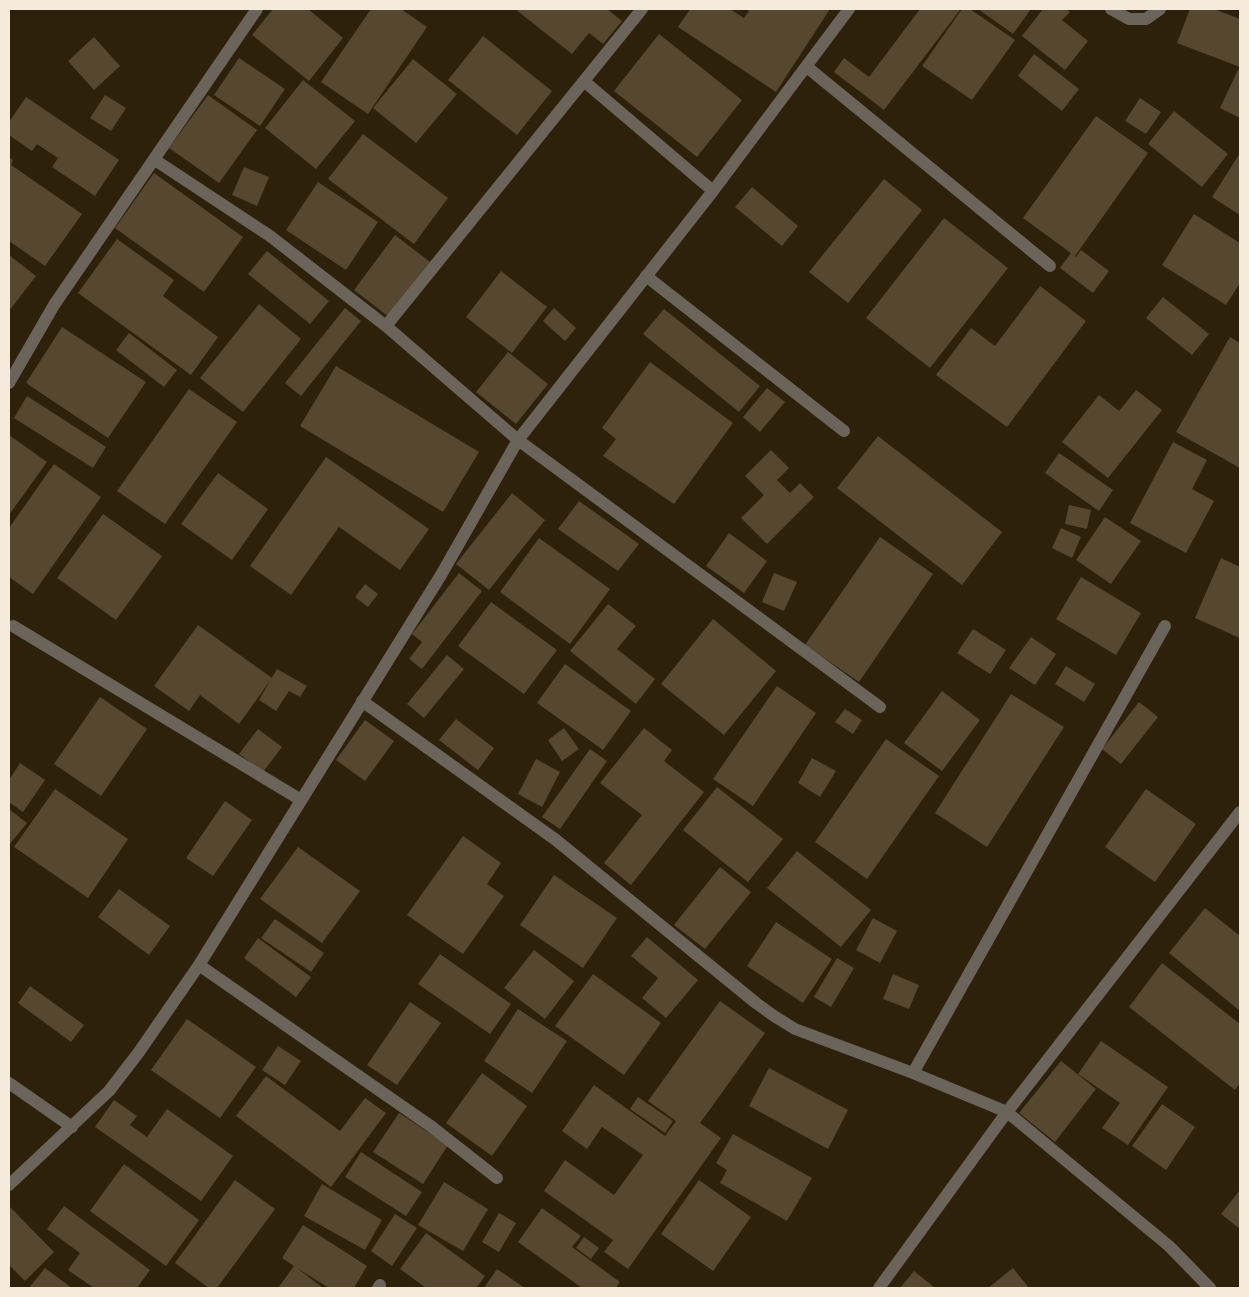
<!DOCTYPE html>
<style>
body{margin:0}
#map{position:relative;width:1249px;height:1297px;overflow:hidden;background:#2e210b;font-family:"Archivo Narrow",sans-serif}
canvas{display:block}
.frame{position:absolute;inset:0;border:10px solid #f4ebdd;pointer-events:none}
</style>
<div id="map">
<canvas width="1249" height="1297"></canvas>
<div class="frame"></div>
</div>
<script>
const c = document.querySelector('canvas').getContext('2d');
c.lineJoin = 'round';
function fillPath(path, color) {
  c.fillStyle = color;
  c.fill(path, 'evenodd');
}
function poly(rows) {
  const path = new Path2D();
  for (const r of rows) {
    path.moveTo(r[0], r[1]);
    for (let i = 2; i < r.length; i += 2) path.lineTo(r[i], r[i + 1]);
  }
  return path;
}
function trace(path, color, width, dash) {
  c.strokeStyle = color;
  c.lineWidth = width;
  c.lineCap = dash ? 'butt' : 'round';
  c.setLineDash(dash || []);
  c.stroke(path);
}
fillPath(poly([
 [273,9,308,9,343,38,309,81,252,35],
 [371,9,401,9,427,27,368,114,321,82],
 [515,9,607,9,622,21,603,44,589,33,572,54],
 [690,9,730,9,744,18,749,11,745,9,830,9,776,92,678,27],
 [920,9,960,10,884,110,834,72,844,58,869,77],
 [962,9,970,9,1015,40,972,100,922,66],
 [978,9,1031,9,1013,34],
 [1043,9,1066,9,1070,12,1062,20,1088,41,1065,70,1022,36],
 [1190,9,1214,9,1240,19,1240,67,1177,43],
 [659,34,742,100,697,157,614,91],
 [483,36,552,91,517,135,448,80],
 [94,37,120,66,94,90,68,61],
 [1034,54,1079,89,1062,111,1018,76],
 [239,58,285,89,260,126,214,95],
 [413,59,457,94,416,143,373,108],
 [1238,70,1240,71,1240,118,1220,108],
 [303,80,355,121,316,169,265,128],
 [105,95,126,108,111,131,90,118],
 [208,95,257,130,219,183,169,148],
 [26,97,119,160,95,196,52,167,58,158,37,144,32,151,9,135,9,122],
 [1140,98,1161,112,1146,134,1125,121],
 [1174,111,1228,154,1202,187,1148,144],
 [1096,116,1148,153,1075,256,1023,218],
 [363,134,448,198,414,244,328,179],
 [1240,153,1240,215,1212,197],
 [9,157,13,160,11,165,82,214,45,266,9,241],
 [244,167,269,177,257,206,232,195],
 [154,173,243,237,204,292,115,228],
 [884,179,922,210,848,303,809,272],
 [318,182,378,222,346,270,286,230],
 [752,187,798,226,782,246,735,207],
 [1194,214,1240,243,1240,283,1226,305,1162,265],
 [944,218,1008,268,930,368,866,318],
 [395,235,430,262,389,317,354,290],
 [117,239,174,280,163,296,218,337,191,375,78,293],
 [1081,250,1109,271,1093,293,1060,268,1071,253,1076,257],
 [267,251,329,301,310,324,248,274],
 [9,255,36,276,9,311],
 [501,271,547,307,512,353,466,317],
 [1040,286,1086,321,1007,427,936,375,971,328,995,346],
 [1163,297,1209,334,1192,355,1146,318],
 [259,304,301,339,243,412,200,378],
 [345,308,361,321,301,396,285,383],
 [554,308,576,328,565,341,543,321],
 [664,309,760,386,739,412,643,334],
 [62,327,146,382,108,438,26,383],
 [129,333,177,370,164,387,116,350],
 [1230,337,1240,343,1240,468,1176,432],
 [508,352,548,384,516,424,476,392],
 [650,362,733,423,674,504,603,456,616,439,602,428],
 [336,366,479,452,443,512,300,426],
 [767,388,785,402,760,432,743,417],
 [189,389,237,422,165,524,117,491],
 [1136,390,1162,410,1108,478,1062,442,1099,395,1119,411],
 [27,396,106,447,93,468,14,418],
 [9,435,47,462,9,515],
 [878,436,1002,532,962,585,837,488],
 [1173,442,1207,460,1192,489,1214,501,1186,553,1130,523],
 [771,450,789,468,777,480,790,493,800,483,814,497,767,544,741,518,764,495,745,476],
 [1059,453,1113,490,1099,511,1045,473],
 [326,457,429,529,400,570,339,527,291,595,250,566],
 [54,464,101,497,33,594,9,577,9,528],
 [218,473,268,509,232,560,181,524],
 [512,493,545,520,489,590,456,564],
 [579,501,639,544,618,571,558,529],
 [1069,505,1091,510,1087,529,1065,524],
 [103,514,162,556,116,620,57,578],
 [1105,517,1141,541,1111,584,1076,560],
 [1061,528,1081,537,1072,558,1052,548],
 [729,533,767,561,744,593,706,566],
 [880,537,933,574,859,682,805,645],
 [539,538,610,589,570,644,500,592],
 [1221,558,1240,567,1240,638,1195,618],
 [459,573,482,591,422,669,409,659,422,642,412,634],
 [774,573,797,582,784,611,762,602],
 [1081,577,1141,613,1116,655,1056,619],
 [365,584,378,594,368,607,355,597],
 [491,602,557,650,524,694,458,646],
 [608,604,636,626,617,649,655,679,636,704,570,651],
 [713,619,776,671,724,735,661,684],
 [198,625,272,678,239,724,200,695,189,711,154,686],
 [973,629,1006,650,990,674,957,653],
 [1031,637,1056,654,1035,685,1009,668],
 [447,655,464,669,424,718,407,704],
 [565,664,631,711,603,750,537,703],
 [1066,666,1095,684,1084,702,1055,684],
 [277,669,307,686,300,697,289,691,276,711,259,700],
 [777,686,816,713,753,806,713,779],
 [942,691,980,720,942,771,904,743],
 [1011,694,1064,727,987,847,935,813],
 [100,697,147,729,101,796,54,764],
 [1139,702,1158,717,1121,764,1102,749],
 [845,709,862,720,853,734,835,722],
 [456,719,494,748,478,770,439,740],
 [365,720,394,741,365,781,336,760],
 [564,728,579,749,562,761,548,740],
 [644,728,672,750,664,761,704,792,631,885,604,863,642,815,600,783],
 [258,729,282,747,263,772,239,754],
 [886,739,939,776,867,879,815,842],
 [590,749,607,761,560,829,542,817],
 [812,758,836,771,820,797,798,783],
 [536,759,560,772,542,807,518,794],
 [20,763,45,780,23,812,9,802,9,780],
 [717,787,783,839,748,882,683,830],
 [55,789,128,839,88,898,14,847],
 [1146,789,1196,824,1155,882,1105,847],
 [225,801,252,820,213,876,186,858],
 [9,809,27,823,9,845],
 [463,836,501,863,487,884,504,896,463,954,407,915],
 [298,847,360,891,322,943,260,899],
 [797,851,871,910,841,947,767,888],
 [720,867,751,892,705,949,674,925],
 [554,875,617,918,583,968,520,925],
 [119,889,170,926,149,955,98,917],
 [1205,908,1240,936,1240,1011,1169,953],
 [873,918,897,931,880,963,856,950],
 [275,919,324,953,311,972,261,938],
 [776,922,832,959,803,1003,747,966],
 [647,937,698,980,666,1018,642,998,658,978,631,956],
 [258,938,311,977,296,997,244,958],
 [534,950,574,981,545,1019,504,988],
 [440,954,511,1004,490,1034,418,984],
 [837,958,854,968,831,1007,814,997],
 [1162,963,1240,1024,1240,1083,1235,1090,1129,1007],
 [593,974,661,1023,624,1075,555,1026],
 [893,974,919,985,909,1009,883,999],
 [30,986,84,1025,71,1042,18,1003],
 [720,1001,765,1033,700,1123,721,1138,628,1269,604,1252,613,1240,544,1191,565,1160,614,1195,643,1155,602,1127,587,1149,562,1131,594,1085,665,1136,676,1121,648,1101],
 [410,1002,441,1023,397,1085,367,1065],
 [518,1009,567,1041,532,1093,484,1061],
 [187,1019,256,1067,220,1118,151,1070],
 [1101,1041,1168,1087,1128,1145,1102,1128,1120,1103,1078,1074],
 [278,1046,301,1061,285,1085,262,1070],
 [1061,1061,1096,1089,1055,1142,1019,1113],
 [769,1068,848,1110,828,1149,749,1106],
 [482,1073,527,1106,492,1156,446,1123],
 [266,1076,340,1131,365,1098,386,1113,331,1187,236,1116],
 [638,1097,673,1121,665,1133,630,1109],
 [114,1100,137,1116,130,1125,147,1137,167,1109,233,1156,201,1201,95,1127],
 [1162,1104,1195,1127,1166,1170,1132,1146],
 [399,1113,448,1145,423,1184,373,1152],
 [733,1134,812,1178,787,1221,720,1183,727,1170,716,1163],
 [361,1152,422,1192,406,1216,345,1177],
 [124,1164,199,1220,166,1266,90,1211],
 [235,1180,275,1209,217,1288,209,1288,175,1263],
 [699,1180,751,1217,713,1271,661,1234],
 [444,1182,488,1209,463,1251,418,1225],
 [322,1184,382,1220,365,1250,304,1216],
 [1240,1190,1240,1229,1221,1214],
 [9,1206,54,1252,25,1281,9,1265],
 [64,1206,150,1270,137,1288,94,1288,68,1270,80,1253,47,1229],
 [542,1208,581,1236,572,1247,620,1282,616,1288,582,1288,518,1242],
 [499,1213,516,1223,499,1252,482,1242],
 [395,1214,417,1228,392,1266,371,1251],
 [303,1225,367,1266,354,1288,329,1288,297,1268,323,1288,278,1288,294,1266,282,1258],
 [426,1233,485,1276,476,1288,426,1288,400,1269],
 [584,1237,599,1248,591,1259,576,1248],
 [45,1268,72,1288,29,1288],
 [1013,1268,1029,1288,988,1288],
 [497,1269,525,1288,484,1288],
 [914,1271,935,1288,900,1288]
]), '#554730');
trace(poly([
 [646,276,844,431],
 [9,1083,72,1127]
]), '#6b645a', 12);
trace(poly([
 [1111,9,1129,19,1146,19,1160,9],
 [807,67,1050,266],
 [585,82,713,191],
 [155,160,270,236,386,326,518,440,880,707],
 [386,326,642,9],
 [9,383,54,305,257,9],
 [13,626,301,800],
 [362,701,556,840,756,1003,774,1016,795,1029,913,1073,1007,1112,1169,1246,1210,1288],
 [199,965,432,1127,497,1178],
 [913,1073,1165,626],
 [9,1185,109,1091,139,1052,199,965,441,575,518,440,713,191,849,9],
 [378,1288,380,1285],
 [879,1288,1007,1112,1240,812]
]), '#6b645a', 12);
</script>
